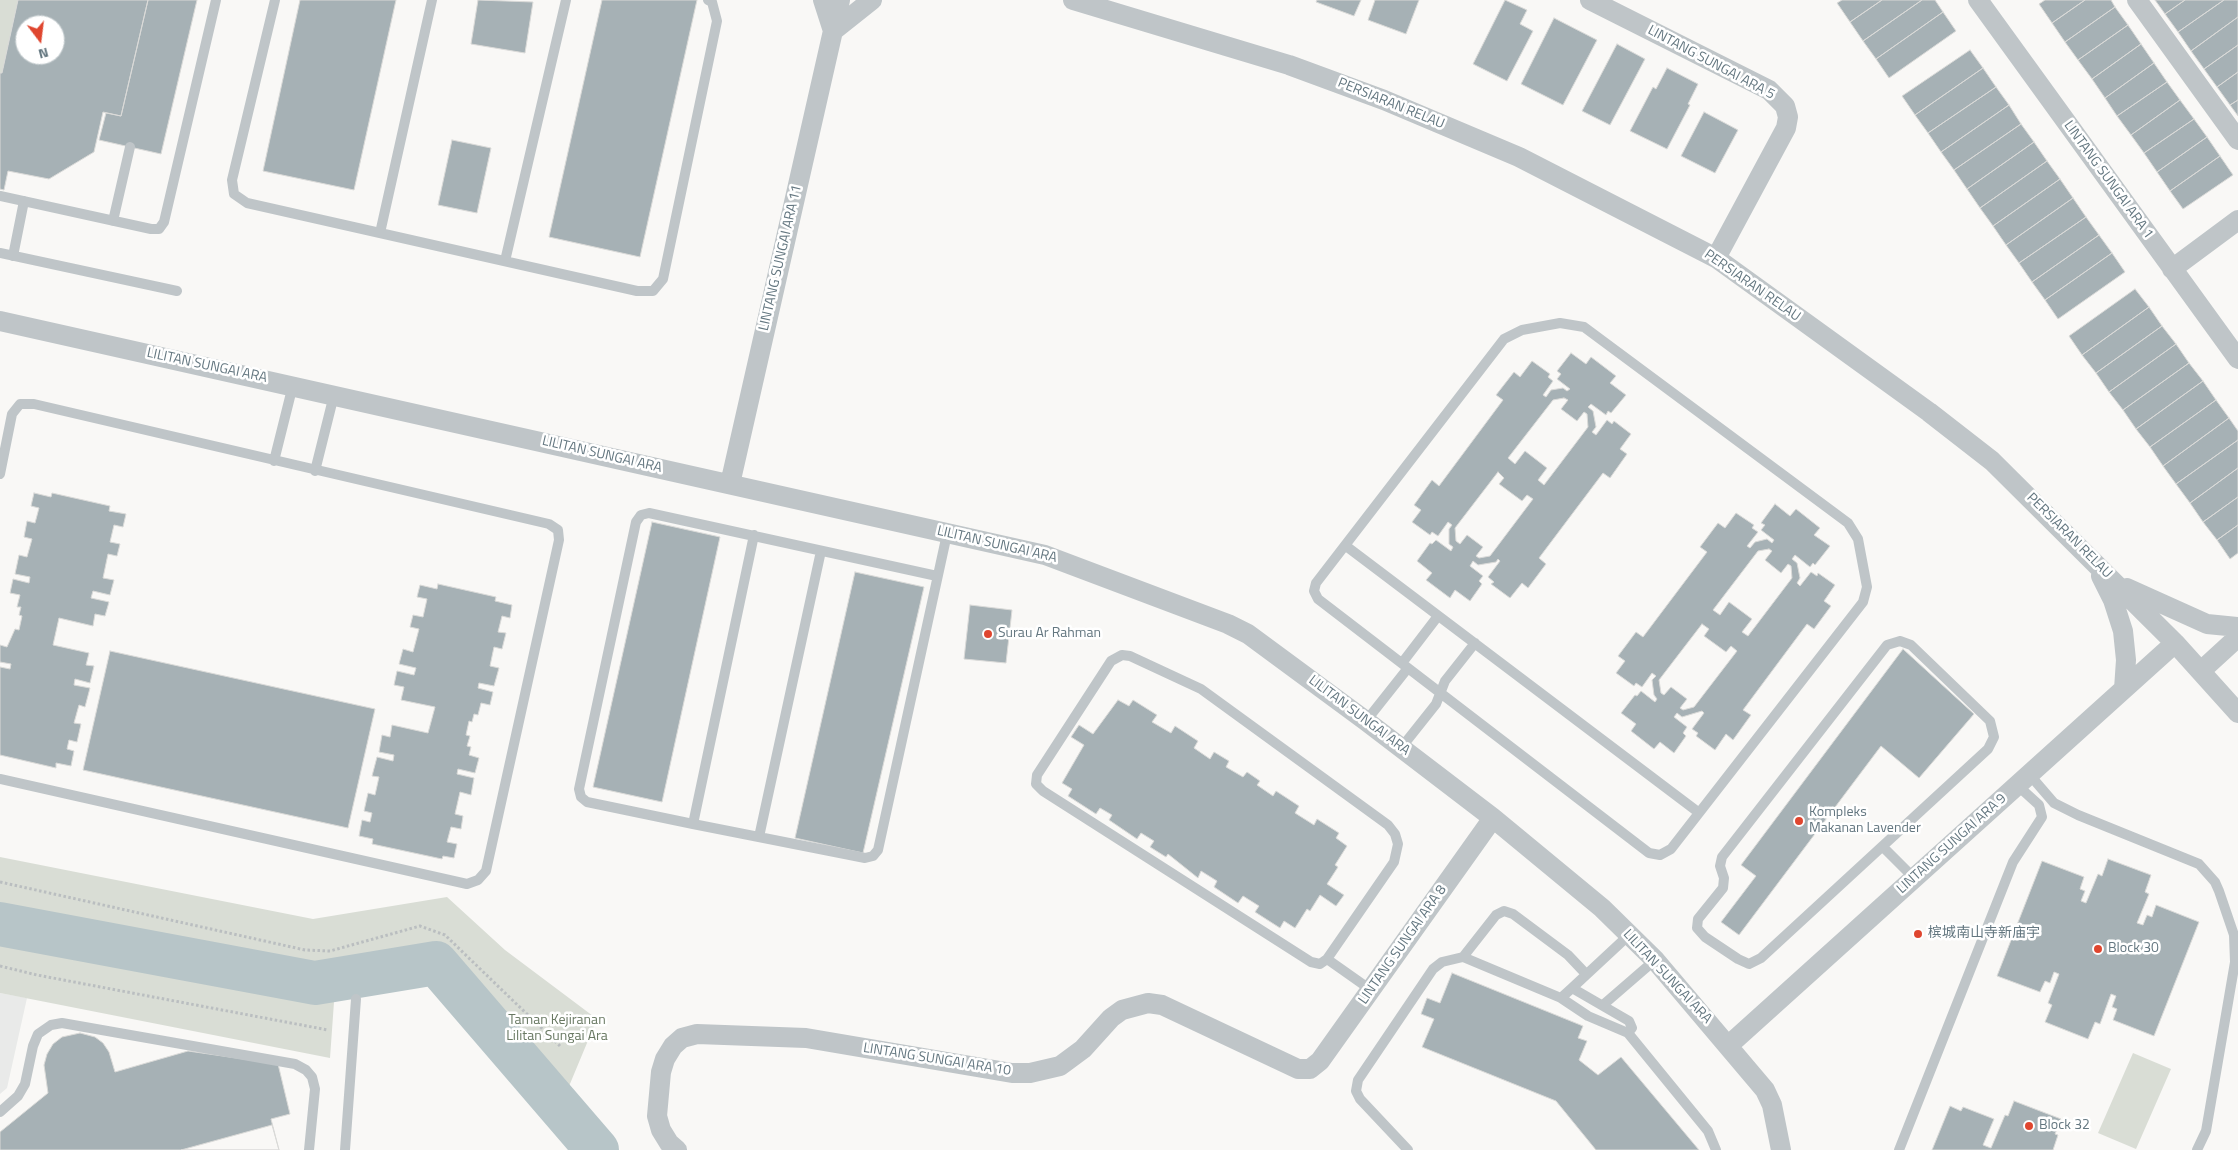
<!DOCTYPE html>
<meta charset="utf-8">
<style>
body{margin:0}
#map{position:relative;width:2238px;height:1150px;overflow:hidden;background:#f9f8f6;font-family:"Titillium Web",sans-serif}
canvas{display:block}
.north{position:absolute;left:15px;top:15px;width:50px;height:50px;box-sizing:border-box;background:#fff;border:1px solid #c1c9cc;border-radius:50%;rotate:165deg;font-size:14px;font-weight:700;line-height:20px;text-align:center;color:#647780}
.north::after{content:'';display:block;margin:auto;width:18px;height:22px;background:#df462f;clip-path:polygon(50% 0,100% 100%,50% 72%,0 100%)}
</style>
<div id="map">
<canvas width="2238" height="1150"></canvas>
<div class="north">N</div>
</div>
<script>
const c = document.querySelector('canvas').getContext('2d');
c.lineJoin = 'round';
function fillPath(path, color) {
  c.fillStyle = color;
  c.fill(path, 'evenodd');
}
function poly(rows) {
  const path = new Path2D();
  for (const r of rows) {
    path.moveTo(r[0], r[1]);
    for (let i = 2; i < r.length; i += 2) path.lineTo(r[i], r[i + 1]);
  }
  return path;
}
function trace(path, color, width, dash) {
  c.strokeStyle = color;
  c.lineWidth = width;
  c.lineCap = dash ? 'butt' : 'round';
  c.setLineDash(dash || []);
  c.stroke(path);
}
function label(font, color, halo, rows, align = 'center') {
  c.font = font + ' "Titillium Web","Noto Sans SC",sans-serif';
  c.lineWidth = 5;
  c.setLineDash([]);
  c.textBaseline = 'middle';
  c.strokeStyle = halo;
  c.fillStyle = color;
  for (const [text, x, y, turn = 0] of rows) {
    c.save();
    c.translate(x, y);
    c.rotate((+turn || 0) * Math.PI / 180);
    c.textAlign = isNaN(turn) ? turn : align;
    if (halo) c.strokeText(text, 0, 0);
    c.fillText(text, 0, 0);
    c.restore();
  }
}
fillPath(poly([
 [0,993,27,998,7,1088,0,1094]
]), '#e9eae9');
fillPath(poly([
 [0,0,18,0,2,73,0,73],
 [0,857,313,919,447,897,505,950,597,1019,567,1091,439,948,320,971,0,905],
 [0,942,334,1002,330,1058,0,993],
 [2133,1053,2171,1069,2136,1149,2098,1133]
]), '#d9ddd5');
trace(poly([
 [0,924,315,983,436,963,597,1150]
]), '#b7c5c8', 44);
const building = poly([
 [18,0,148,0,121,116,103,112,94,152,49,179,8,171,4,190,0,189,0,73,2,73,18,0],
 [25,25,55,25,55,55,25,55,25,25],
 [148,0,197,0,161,154,99,140,106,113,121,116,148,0],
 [300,0,396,0,354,190,263,171,300,0],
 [478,0,533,2,525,53,471,44,478,0],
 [602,0,697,0,640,257,549,237,602,0],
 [1317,0,1361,0,1354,16,1316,2,1317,0],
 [1375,0,1419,0,1406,34,1368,20,1375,0],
 [1505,0,1527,10,1520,24,1533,31,1507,81,1473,64,1505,0],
 [1842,0,1882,0,1850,22,1837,3,1842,0],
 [1882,0,1922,0,1863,41,1850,22,1882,0],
 [1922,0,1935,0,1943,12,1876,59,1863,41,1922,0],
 [2045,0,2085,0,2052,23,2039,4,2045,0],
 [2085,0,2111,0,2115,7,2065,42,2052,23,2085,0],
 [2155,0,2185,0,2165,14,2155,0],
 [2185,0,2224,0,2178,32,2165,14,2185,0],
 [2224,0,2238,0,2238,17,2191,51,2178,32,2224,0],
 [2115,7,2128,25,2078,60,2065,42,2115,7],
 [1943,12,1956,31,1889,78,1876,59,1943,12],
 [2238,17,2238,45,2204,69,2191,51,2238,17],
 [1554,18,1597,40,1563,105,1521,84,1554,18],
 [2128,25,2141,44,2092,79,2078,60,2128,25],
 [1617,44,1645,59,1610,125,1582,111,1617,44],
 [2141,44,2154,63,2105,98,2092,79,2141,44],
 [2238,45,2238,72,2217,87,2204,69,2238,45],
 [1970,50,1983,68,1915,115,1902,96,1970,50],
 [2154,63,2167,82,2117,116,2105,98,2154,63],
 [1667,68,1698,84,1688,104,1690,105,1667,149,1630,131,1653,87,1656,89,1667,68],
 [1983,68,1996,87,1928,133,1915,115,1983,68],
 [2238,72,2238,100,2230,105,2217,87,2238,72],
 [2167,82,2180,100,2131,135,2117,116,2167,82],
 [1996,87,2009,105,1941,152,1928,133,1996,87],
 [2180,100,2194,119,2144,153,2131,135,2180,100],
 [2238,100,2238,116,2230,105,2238,100],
 [2009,105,2021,124,1954,170,1941,152,2009,105],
 [1704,112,1738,130,1715,173,1681,156,1704,112],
 [2194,119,2207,137,2157,172,2144,153,2194,119],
 [2021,124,2034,142,1967,189,1954,170,2021,124],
 [2207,137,2220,156,2170,191,2157,172,2207,137],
 [452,140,491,148,477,213,438,205,452,140],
 [2034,142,2047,161,1980,208,1967,189,2034,142],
 [2220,156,2233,175,2183,209,2170,191,2220,156],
 [2047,161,2060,179,1993,226,1980,208,2047,161],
 [2060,179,2073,198,2006,245,1993,226,2060,179],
 [2073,198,2086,217,2019,263,2006,245,2073,198],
 [2086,217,2099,235,2032,282,2019,263,2086,217],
 [2099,235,2112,253,2045,300,2032,282,2099,235],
 [2112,253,2125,272,2058,319,2045,300,2112,253],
 [2135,289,2149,307,2082,355,2069,336,2135,289],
 [2149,307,2162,326,2096,373,2082,355,2149,307],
 [2162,326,2176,344,2109,392,2096,373,2162,326],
 [2176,344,2189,363,2123,410,2109,392,2176,344],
 [1571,353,1586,364,1591,357,1616,376,1610,383,1626,395,1611,413,1608,411,1606,415,1591,404,1588,407,1593,411,1596,427,1592,432,1596,435,1607,420,1612,424,1614,421,1631,434,1620,449,1627,454,1610,478,1603,473,1539,558,1546,564,1528,588,1522,583,1510,598,1491,584,1494,582,1488,577,1500,561,1498,559,1496,562,1478,565,1473,561,1470,566,1483,576,1479,581,1482,584,1470,601,1455,590,1450,598,1426,580,1432,573,1417,561,1430,543,1432,544,1436,540,1451,551,1453,547,1449,544,1449,529,1452,525,1448,522,1438,536,1432,532,1430,535,1412,522,1421,510,1414,505,1432,480,1439,486,1503,400,1496,395,1514,372,1520,377,1532,361,1550,374,1548,377,1553,381,1543,395,1546,397,1551,390,1563,388,1567,391,1570,389,1557,379,1561,374,1557,371,1571,353],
 [1564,398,1568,400,1561,409,1577,421,1584,412,1587,414,1588,427,1544,485,1538,480,1547,468,1525,451,1515,464,1508,458,1553,400,1564,398],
 [1498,472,1504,478,1499,484,1522,501,1527,495,1533,499,1490,556,1479,558,1476,556,1483,547,1467,535,1460,544,1456,541,1455,528,1498,472],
 [2189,363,2203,381,2136,429,2123,410,2189,363],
 [2203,381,2216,400,2150,447,2136,429,2203,381],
 [2216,400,2229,418,2163,466,2150,447,2216,400],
 [2229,418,2238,431,2238,440,2176,484,2163,466,2229,418],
 [2238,440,2238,468,2190,503,2176,484,2238,440],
 [2238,468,2238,497,2203,522,2190,503,2238,468],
 [34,493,51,497,52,493,110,506,109,511,126,514,123,527,114,525,110,542,120,544,117,556,108,554,103,578,114,580,110,595,93,591,91,598,109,602,105,616,95,614,93,626,59,618,53,645,89,653,86,665,94,666,90,683,75,679,74,685,90,688,85,707,79,705,74,723,81,724,77,742,69,740,67,749,74,751,71,766,56,763,56,768,0,755,0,667,10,669,11,664,0,662,0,645,7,647,15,629,19,630,22,616,19,615,21,607,17,607,20,595,10,593,13,579,29,583,30,577,15,574,19,555,27,557,32,539,24,537,27,521,35,523,39,508,31,506,34,493],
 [2238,497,2238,525,2217,540,2203,522,2238,497],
 [1775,504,1790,516,1796,509,1820,528,1814,535,1830,546,1815,565,1813,563,1810,567,1795,555,1792,559,1797,563,1800,578,1797,583,1800,586,1811,572,1817,576,1818,573,1835,585,1824,601,1831,606,1814,629,1807,624,1743,710,1751,715,1733,740,1726,734,1715,750,1696,736,1698,733,1692,729,1704,713,1702,711,1682,717,1677,713,1674,717,1687,727,1683,733,1686,736,1674,753,1660,742,1654,749,1631,731,1636,724,1621,713,1635,695,1637,696,1641,691,1655,702,1657,699,1654,695,1652,680,1656,676,1652,673,1642,687,1636,683,1634,686,1616,673,1625,661,1618,656,1636,632,1643,637,1707,552,1700,547,1718,523,1725,528,1736,513,1754,525,1752,528,1758,532,1747,546,1750,548,1755,542,1767,539,1772,543,1774,540,1761,530,1765,525,1761,523,1775,504],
 [1769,549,1772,551,1765,560,1781,573,1788,564,1791,566,1792,578,1748,636,1742,632,1752,619,1729,602,1720,615,1713,610,1758,551,1769,549],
 [1702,624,1709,629,1704,636,1726,652,1731,646,1737,651,1694,707,1683,710,1680,708,1687,699,1671,687,1664,695,1661,693,1659,680,1702,624],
 [652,522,720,537,662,802,593,787,652,522],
 [2238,525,2238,553,2230,559,2217,540,2238,525],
 [855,572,924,587,863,853,795,838,855,572],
 [438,584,496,597,495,601,512,605,510,618,502,616,498,632,506,633,502,649,494,647,490,666,499,668,494,686,479,683,478,688,493,692,490,705,481,703,478,715,474,714,472,722,469,721,466,735,470,736,467,746,471,747,469,755,479,758,475,773,458,769,457,774,474,778,471,795,460,792,455,814,463,816,461,829,451,827,447,842,457,844,454,858,443,856,442,859,372,844,373,839,359,836,362,820,370,822,372,813,364,811,368,793,375,795,379,777,372,776,377,757,393,761,394,755,379,752,382,735,390,737,392,725,428,733,435,707,401,700,404,687,394,685,397,671,414,675,416,668,399,664,403,649,413,652,419,629,410,627,413,615,423,617,427,599,417,597,420,585,437,589,438,584],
 [970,605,1012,610,1006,663,964,659,970,605],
 [1903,649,1974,714,1919,778,1881,746,1739,935,1721,922,1756,876,1741,865,1903,649],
 [110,651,375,709,348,828,83,770,110,651],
 [1118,700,1129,706,1133,700,1157,715,1152,722,1171,733,1175,726,1198,741,1194,748,1210,759,1214,752,1229,761,1226,767,1243,777,1247,772,1260,781,1257,785,1273,796,1276,791,1299,806,1295,813,1314,825,1317,819,1339,833,1336,838,1347,846,1335,865,1338,867,1327,884,1344,895,1336,906,1320,895,1310,911,1307,909,1295,928,1284,921,1280,928,1255,912,1259,906,1243,896,1238,903,1214,887,1217,881,1201,871,1198,878,1168,854,1166,857,1150,847,1154,841,1141,833,1137,839,1109,820,1112,815,1100,808,1096,814,1068,796,1072,789,1062,783,1084,745,1071,737,1079,725,1093,734,1118,700],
 [2108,859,2151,875,2145,892,2149,894,2137,923,2143,925,2147,915,2152,917,2156,905,2199,922,2154,1036,2113,1020,2117,1009,2112,1007,2116,996,2111,994,2100,1024,2095,1022,2088,1039,2045,1022,2052,1005,2048,1003,2059,974,2054,972,2050,983,2045,981,2040,992,1997,976,2042,861,2084,877,2080,889,2085,891,2081,901,2086,903,2098,874,2102,876,2108,859],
 [1452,973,1583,1026,1578,1038,1587,1041,1579,1060,1598,1075,1621,1057,1699,1150,1596,1150,1556,1101,1422,1047,1434,1019,1421,1014,1427,998,1440,1003,1452,973],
 [80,1033,95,1037,103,1043,109,1052,115,1072,188,1051,278,1064,290,1114,271,1119,279,1150,0,1150,0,1132,48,1093,44,1065,47,1054,53,1044,62,1037,80,1033],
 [2014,1101,2061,1119,2055,1134,2058,1135,2053,1150,1932,1150,1950,1106,1961,1111,1963,1107,1994,1119,1983,1145,1991,1148,2005,1115,2008,1116,2014,1101],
 [272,1125,279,1150,181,1150,272,1125]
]);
fillPath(building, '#a6b1b5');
trace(building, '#dadad8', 1);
trace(poly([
 [0,882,305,950,330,951,420,926,445,935,560,1046],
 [0,966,37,975,328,1030]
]), '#babec0', 3, [2.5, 2.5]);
trace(poly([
 [275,0,232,180,234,194,247,203,637,291,653,291,663,279,717,21,712,2,708,0],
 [0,196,151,229,159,229,164,222,216,0],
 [113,221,130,147],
 [380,233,432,0],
 [0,253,177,291],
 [13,256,24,201],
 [505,261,566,0],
 [1560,323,1584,327,1848,523,1858,539,1867,587,1863,602,1671,849,1660,855,1649,853,1318,599,1314,591,1316,583,1504,339,1522,330,1560,323],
 [274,461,293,385],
 [315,471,334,395],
 [0,474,12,414,20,404,34,404,549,524,558,530,559,540,486,871,478,880,467,884,0,779],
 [1346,546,1698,812],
 [937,576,649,513,641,515,636,522,579,789,581,797,587,802,693,824,865,858,873,856,878,850,947,534],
 [1900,641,1911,645,1990,721,1994,737,1988,749,1761,958,1749,964,1738,959,1705,937,1697,928,1698,919,1723,888,1724,878,1720,866,1722,857,1887,645,1900,641],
 [1122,655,1130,656,1201,689,1388,825,1395,834,1398,844,1394,862,1327,959,1320,964,1311,962,1043,791,1036,784,1037,775,1111,661,1122,655],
 [1402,663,1438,616],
 [1366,721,1408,668],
 [1401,748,1436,704,1445,681,1475,643],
 [2029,774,2054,803,2078,815,2199,864,2215,882,2219,891,2234,935,2235,962,2206,1131,2197,1150],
 [693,824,754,535],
 [759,837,821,551],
 [1883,847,1914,878],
 [1463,957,1496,915,1504,911,1513,914,1568,955,1586,974],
 [1327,959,1371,990],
 [1572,988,1629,935],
 [1561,998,1588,1016,1628,1033],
 [1603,1005,1655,960],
 [0,1112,18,1096,25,1084,33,1046,38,1034,51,1025,62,1023,295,1064,306,1070,312,1077,315,1089,309,1150],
 [345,1150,356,999],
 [1408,1150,1360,1099,1356,1091,1358,1080,1433,969,1442,962,1463,957,1561,998,1572,988,1629,1021,1632,1028,1628,1033,1708,1131,1716,1150],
 [1899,1150,2013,862,2042,817,2039,805,2017,785]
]), '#bfc5c8', 10);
trace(poly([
 [823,0,833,31,872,0],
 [1073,0,1289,65,1384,100,1519,157,1716,258,1929,412,1992,461,2175,643,2238,713],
 [1590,0,1769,90,1785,106,1788,117,1786,128,1716,258],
 [1978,0,2238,359],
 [2137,0,2238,140],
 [2172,269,2238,220],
 [0,321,1045,555,1228,624,1248,634,1366,721,1493,818,1602,908,1655,960,1765,1090,1772,1105,1781,1150],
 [730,484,840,0],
 [2101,576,2113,600,2123,631,2126,660,2124,689],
 [2127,588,2207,624,2238,627],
 [2202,670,2238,637],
 [1729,1045,2175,643],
 [677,1150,669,1143,661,1130,657,1116,661,1072,665,1059,673,1046,682,1038,697,1034,806,1038,1012,1073,1030,1073,1060,1066,1083,1049,1111,1018,1122,1010,1148,1003,1162,1005,1298,1069,1310,1069,1320,1061,1493,818]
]), '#bfc5c8', 20);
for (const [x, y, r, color] of [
 [988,634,5,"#df462f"],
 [1799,821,5,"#df462f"],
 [1918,934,5,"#df462f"],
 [2098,949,5,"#df462f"],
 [2029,1126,5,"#df462f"]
]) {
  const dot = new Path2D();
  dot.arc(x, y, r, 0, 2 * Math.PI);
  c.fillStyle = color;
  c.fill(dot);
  trace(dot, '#fff', 2);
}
label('14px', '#647780', '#fff', [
 ["LINTANG SUNGAI ARA 5",1711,63,28],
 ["PERSIARAN RELAU",1391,104,22],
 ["LINTANG SUNGAI ARA 1",2108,180,54],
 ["LINTANG SUNGAI ARA 11",781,258,-77],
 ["PERSIARAN RELAU",1752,286,35],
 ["LILITAN SUNGAI ARA",207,366,12],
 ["LILITAN SUNGAI ARA",602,455,13],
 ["PERSIARAN RELAU",2069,536,45],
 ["LILITAN SUNGAI ARA",997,545,13],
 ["LILITAN SUNGAI ARA",1359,716,37],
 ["LINTANG SUNGAI ARA 9",1952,844,-42],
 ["LINTANG SUNGAI ARA 8",1403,945,-55],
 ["LILITAN SUNGAI ARA",1667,977,47],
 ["LINTANG SUNGAI ARA 10",937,1060,9]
]);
label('14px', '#647780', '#fff', [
 ["Surau Ar Rahman",998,634],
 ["Kompleks",1809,813],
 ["Makanan Lavender",1809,829],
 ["槟城南山寺新庙宇",1928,934],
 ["Block 30",2108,949],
 ["Block 32",2039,1126]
], 'left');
label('14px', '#697963', '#fff', [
 ["Taman Kejiranan",557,1021],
 ["Lilitan Sungai Ara",557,1037]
]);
</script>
